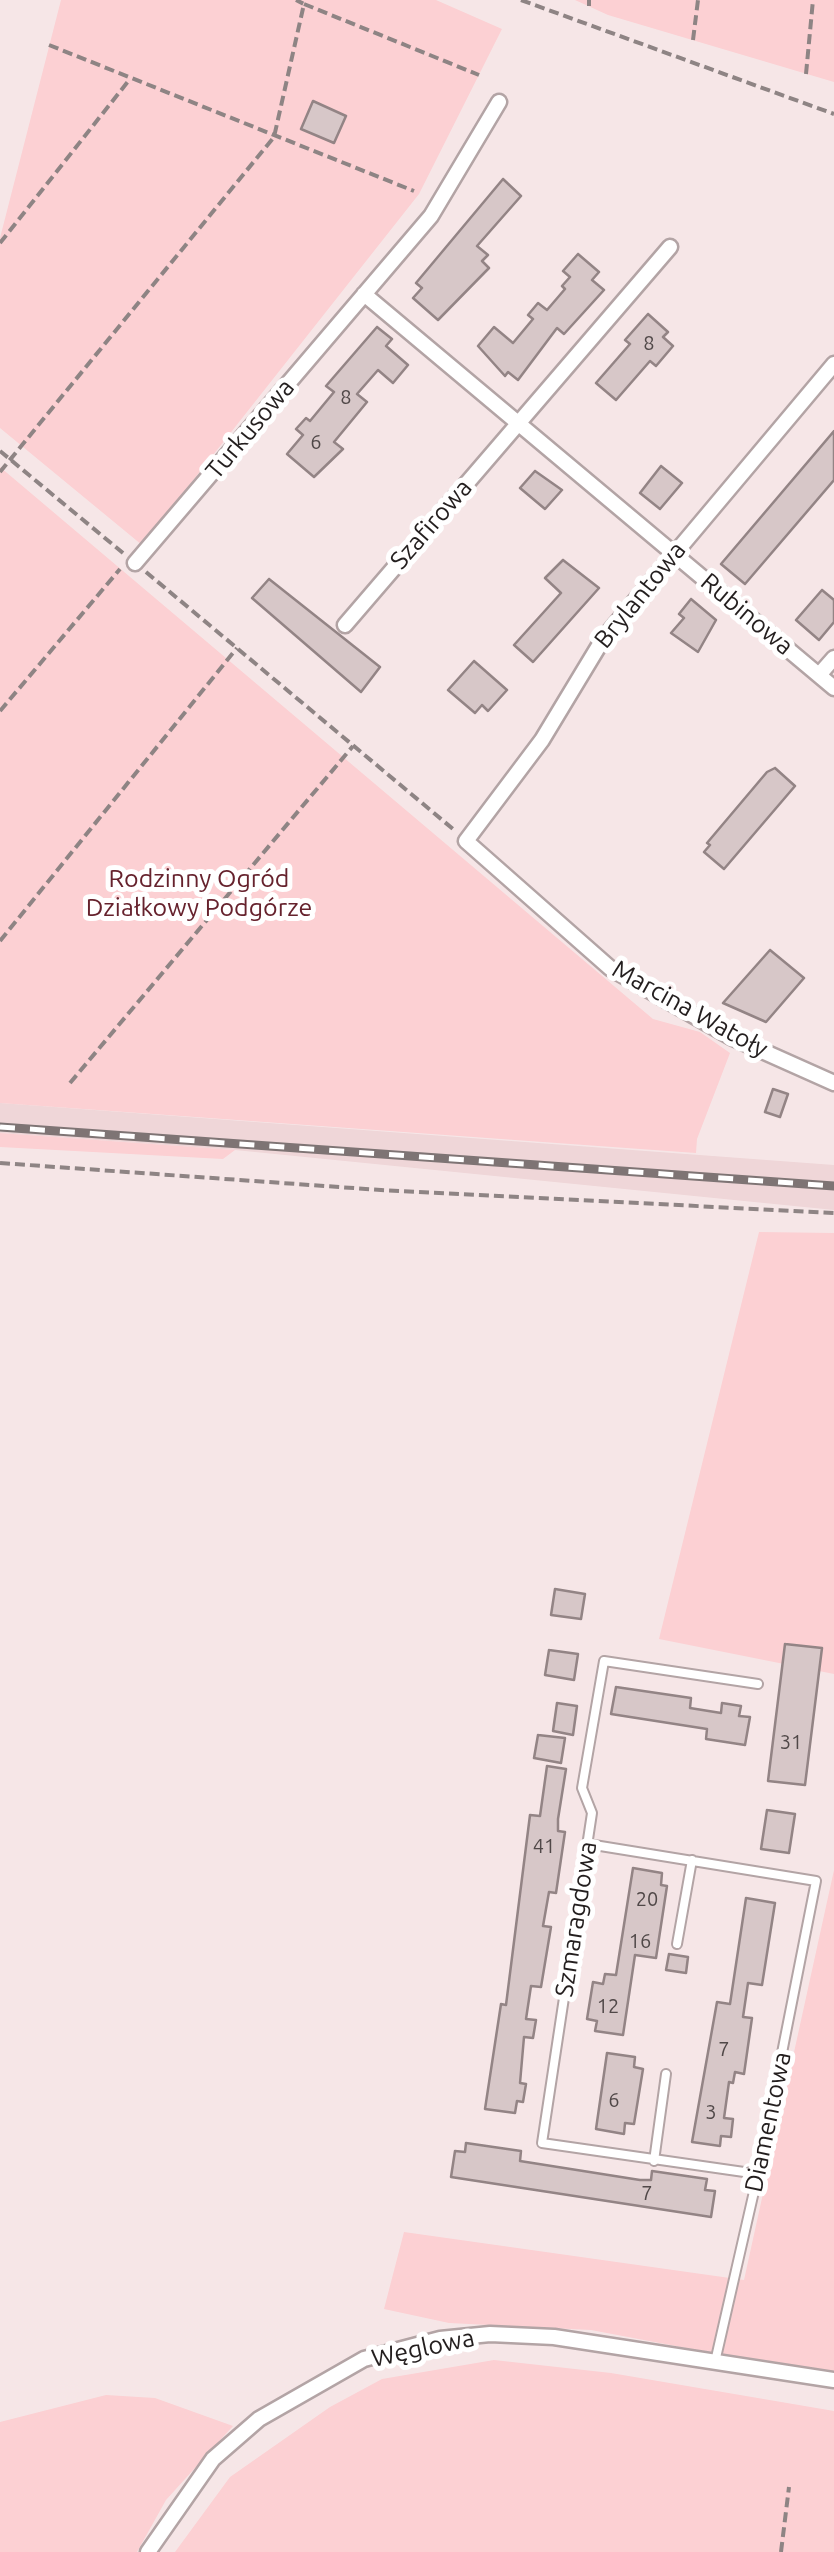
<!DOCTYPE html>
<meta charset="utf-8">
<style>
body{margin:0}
canvas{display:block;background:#f6e6e7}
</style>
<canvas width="834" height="2552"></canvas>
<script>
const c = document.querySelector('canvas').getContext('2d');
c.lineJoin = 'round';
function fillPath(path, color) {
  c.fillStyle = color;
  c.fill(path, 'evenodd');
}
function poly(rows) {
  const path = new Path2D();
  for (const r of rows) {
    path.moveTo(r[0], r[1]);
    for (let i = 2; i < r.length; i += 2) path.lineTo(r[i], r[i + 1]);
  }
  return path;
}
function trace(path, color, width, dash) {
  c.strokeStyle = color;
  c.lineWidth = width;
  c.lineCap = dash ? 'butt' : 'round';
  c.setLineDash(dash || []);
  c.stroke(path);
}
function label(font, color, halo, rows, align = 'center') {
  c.font = font + ' Ubuntu,sans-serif';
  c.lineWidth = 10;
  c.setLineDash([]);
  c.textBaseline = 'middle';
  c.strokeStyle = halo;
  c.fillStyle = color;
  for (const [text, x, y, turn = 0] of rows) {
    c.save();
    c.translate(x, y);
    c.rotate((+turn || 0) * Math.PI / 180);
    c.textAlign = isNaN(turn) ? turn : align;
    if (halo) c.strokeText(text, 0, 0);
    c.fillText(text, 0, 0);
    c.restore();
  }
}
fillPath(poly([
 [0,1103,834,1165,834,1210,235,1150,0,1133]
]), '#efd6d8');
fillPath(poly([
 [61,0,436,0,502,29,419,194,142,545,0,428,0,238],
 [575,0,834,0,834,82,608,15],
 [0,467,653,1019,700,1032,730,1053,697,1139,696,1153,0,1103],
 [0,1133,235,1150,223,1159,0,1147],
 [759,1232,834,1233,834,1674,659,1639],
 [834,1870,834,2376,591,2330,449,2323,384,2309,404,2232,744,2280],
 [494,2360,611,2373,834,2411,834,2552,175,2552,230,2477,330,2407,382,2379],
 [106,2395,155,2398,233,2426,166,2500,137,2552,0,2552,0,2422]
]), '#fcd0d3');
const building = poly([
 [313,101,346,116,334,143,301,129,313,101],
 [503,179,521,196,477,246,488,255,482,261,489,268,438,320,413,298,422,288,416,283,503,179],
 [578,254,599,272,592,280,604,290,564,334,557,328,518,380,508,372,505,376,478,346,494,327,513,343,533,319,528,315,538,303,547,310,565,289,562,286,570,277,563,271,578,254],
 [648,314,668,332,663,337,673,346,656,366,650,361,616,400,596,383,630,344,625,340,648,314],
 [377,327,392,339,386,346,408,365,393,383,378,370,357,394,367,402,334,442,343,449,314,477,287,454,303,435,296,429,306,418,310,421,334,392,326,386,377,327],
 [834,431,834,480,745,584,721,564,834,431],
 [661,466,682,483,660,509,640,493,661,466],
 [535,471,562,490,545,509,520,488,535,471],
 [563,560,599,588,533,662,514,645,561,593,545,578,563,560],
 [269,579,380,667,361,692,252,598,269,579],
 [822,590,834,600,834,622,819,640,796,620,822,590],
 [691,599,716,620,698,652,671,633,684,618,679,614,691,599],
 [474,661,507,690,488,711,482,705,475,713,448,690,474,661],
 [775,768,795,786,724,869,704,852,710,845,707,843,767,772,775,768],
 [770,950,804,978,766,1022,723,1003,770,950],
 [773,1089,788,1094,780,1117,765,1112,773,1089],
 [555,1589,585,1594,581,1619,551,1615,555,1589],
 [785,1644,822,1648,805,1785,768,1781,785,1644],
 [549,1650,578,1654,574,1680,545,1675,549,1650],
 [616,1687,691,1698,690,1708,721,1713,722,1703,741,1706,739,1716,750,1717,745,1745,706,1739,707,1729,611,1714,616,1687],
 [557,1703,577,1706,573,1735,553,1731,557,1703],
 [538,1735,565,1738,561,1763,534,1758,538,1735],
 [547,1766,566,1769,558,1819,558,1831,565,1832,556,1893,549,1892,543,1926,551,1927,541,1987,531,1986,526,2019,536,2020,533,2038,524,2037,520,2083,526,2084,523,2102,517,2101,515,2113,485,2109,501,2004,506,2005,530,1815,540,1816,547,1766],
 [767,1810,795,1814,789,1853,761,1849,767,1810],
 [633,1868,662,1873,661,1885,667,1886,656,1958,635,1955,623,2035,595,2031,597,2021,587,2019,593,1982,603,1984,605,1974,616,1975,633,1868],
 [746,1898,775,1903,762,1985,748,1983,743,2017,752,2018,744,2074,735,2072,733,2083,729,2082,724,2118,733,2119,731,2137,721,2136,720,2146,692,2142,717,2002,730,2004,746,1898],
 [669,1954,688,1957,686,1973,666,1970,669,1954],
 [607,2053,635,2057,634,2067,643,2069,634,2124,625,2123,624,2134,596,2129,607,2053],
 [466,2143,521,2151,520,2161,640,2180,651,2180,652,2171,707,2179,705,2190,715,2191,711,2217,451,2177,455,2151,465,2152,466,2143]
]);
fillPath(building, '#d7c7c8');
trace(building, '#938485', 2.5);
const lane = poly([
 [758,1684,604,1661,582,1788,592,1813,542,2143,758,2174],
 [588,1844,816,1881,758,2174,715,2362],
 [677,1944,692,1860],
 [654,2161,666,2074]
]);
const street = poly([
 [364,294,834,688],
 [834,364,603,639,542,740,466,841,610,968,731,1037,834,1083],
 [135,563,431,216,499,102],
 [345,625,670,247],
 [819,675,834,658],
 [148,2552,213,2459,259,2419,364,2359,440,2339,490,2334,554,2337,834,2380]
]);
trace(lane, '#b3a4a5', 12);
trace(street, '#b3a4a5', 19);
trace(poly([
 [521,0,834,114],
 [304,4,479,75],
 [589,6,589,0],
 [693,40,698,0],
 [49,45,414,191],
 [806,74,813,0],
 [0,243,130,79],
 [0,451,123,553],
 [0,472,274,137,304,4,296,0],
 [146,572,453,829],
 [0,711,120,569],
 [0,941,237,648],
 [70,1083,353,746],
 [0,1163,381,1190,834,1213],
 [781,2552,789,2487]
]), '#8e8484', 4, [10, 5]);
trace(lane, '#fff', 8);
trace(street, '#fff', 14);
const rail = poly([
 [0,1127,834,1186]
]);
trace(rail, '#7e7474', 9);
trace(rail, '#fff', 5, [15]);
label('20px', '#504848', null, [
 ["8",649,343],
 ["8",346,397],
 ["6",316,442],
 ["31",791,1742],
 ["41",544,1846],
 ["20",647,1899],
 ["16",640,1941],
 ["12",608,2006],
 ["7",724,2049],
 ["6",614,2100],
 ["3",711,2112],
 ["7",647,2193]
]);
label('25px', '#231e1e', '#fff', [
 ["Turkusowa",250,429,-50],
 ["Szafirowa",431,524,-49],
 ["Brylantowa",640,595,-51],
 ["Rubinowa",747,614,40],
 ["Marcina Watoły",690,1009,29],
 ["Szmaragdowa",576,1919,-81],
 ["Diamentowa",768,2122,-78],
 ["Węglowa",423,2348,-12]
]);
label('25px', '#66222d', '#fff', [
 ["Rodzinny Ogród",199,879],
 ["Działkowy Podgórze",199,908]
]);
</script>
